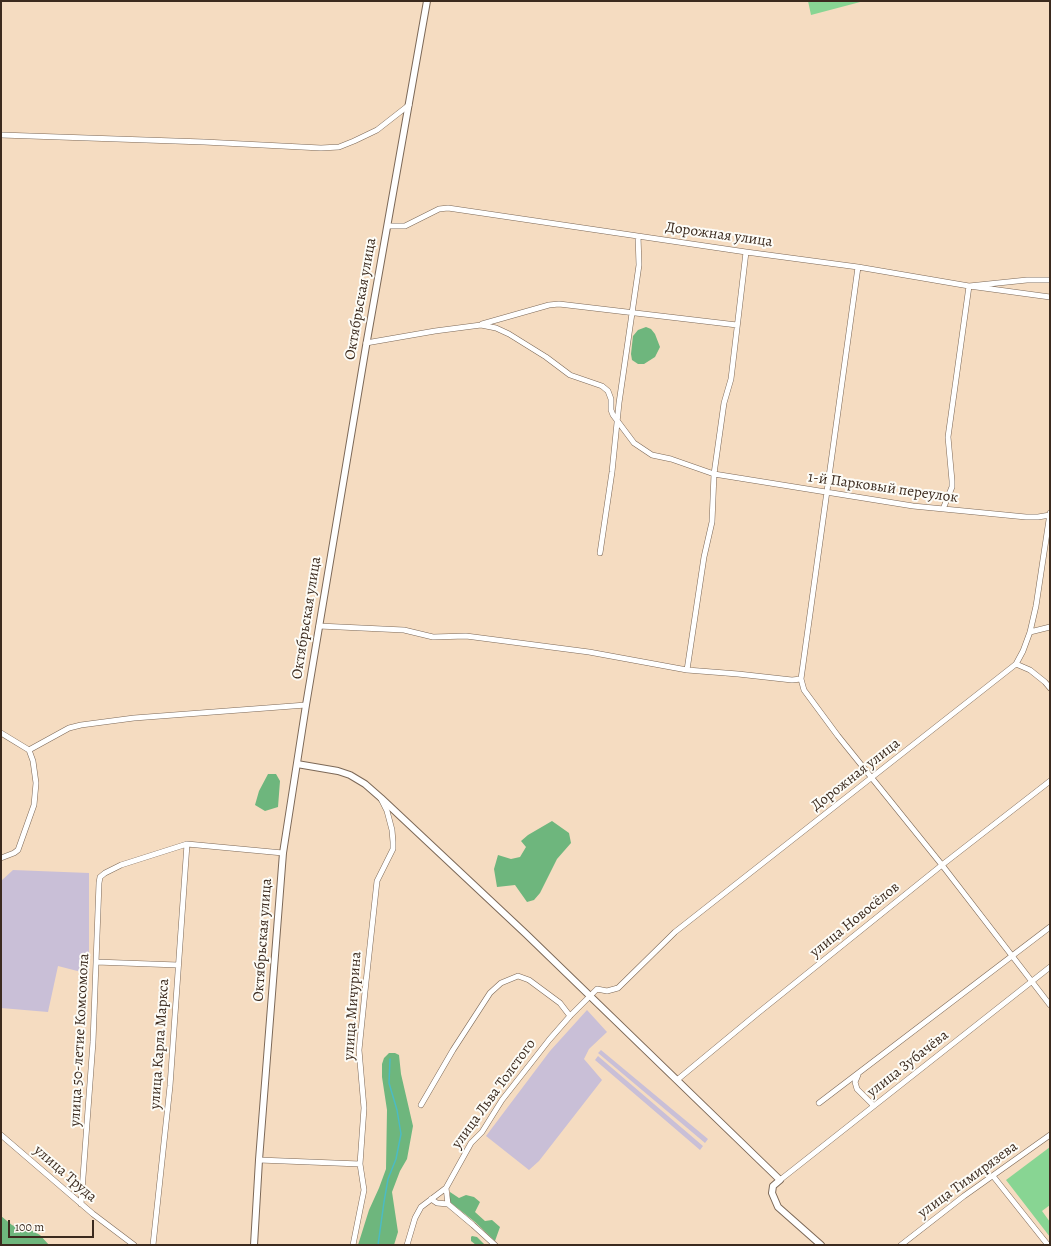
<!DOCTYPE html>
<meta charset="utf-8">
<style>
body{margin:0}
#map{position:relative;width:1051px;height:1246px;overflow:hidden;background:#f5dcc1;font-family:Alegreya,serif}
canvas{display:block}
.frame{position:absolute;inset:0;border:2px solid #3b2a1e;pointer-events:none}
.scale{position:absolute;left:8px;top:1220px;width:86px;height:18px;box-sizing:border-box;border:2px solid #3b2a1e;border-top:0;padding-left:5px;font-size:12px;line-height:14px;white-space:nowrap;color:#3b2a1e;-webkit-text-stroke:3px #fdfcf7;paint-order:stroke}
</style>
<div id="map">
<canvas width="1051" height="1246"></canvas>
<div class="frame"></div>
<div class="scale">100 m</div>
</div>
<script>
const c = document.querySelector('canvas').getContext('2d');
c.lineJoin = 'round';
function fillPath(path, color) {
  c.fillStyle = color;
  c.fill(path, 'evenodd');
}
function poly(rows) {
  const path = new Path2D();
  for (const r of rows) {
    path.moveTo(r[0], r[1]);
    for (let i = 2; i < r.length; i += 2) path.lineTo(r[i], r[i + 1]);
  }
  return path;
}
function trace(path, color, width, dash) {
  c.strokeStyle = color;
  c.lineWidth = width;
  c.lineCap = dash ? 'butt' : 'round';
  c.setLineDash(dash || []);
  c.stroke(path);
}
function label(font, color, halo, rows, align = 'center') {
  c.font = font + ' Alegreya,serif';
  c.lineWidth = 4;
  c.setLineDash([]);
  c.textBaseline = 'middle';
  c.strokeStyle = halo;
  c.fillStyle = color;
  for (const [text, x, y, turn = 0] of rows) {
    c.save();
    c.translate(x, y);
    c.rotate((+turn || 0) * Math.PI / 180);
    c.textAlign = isNaN(turn) ? turn : align;
    if (halo) c.strokeText(text, 0, 0);
    c.fillText(text, 0, 0);
    c.restore();
  }
}
fillPath(poly([
 [13,870,89,873,89,974,58,966,48,1012,1,1008,1,881],
 [587,1010,607,1032,589,1049,584,1059,602,1080,539,1161,529,1170,486,1136,550,1051],
 [601,1050,708,1139,705,1143,598,1053],
 [598,1056,703,1146,700,1150,595,1060]
]), '#c9bfd7');
fillPath(poly([
 [808,1,864,1,811,15],
 [1050,1147,1050,1205,1042,1211,1050,1222,1050,1237,1006,1180]
]), '#88d593');
fillPath(poly([
 [646,327,651,329,655,334,660,347,655,357,644,364,638,364,632,360,631,354,633,336,638,330],
 [268,774,276,774,280,781,278,807,265,811,255,805,259,791],
 [552,821,569,833,571,843,557,859,540,893,534,900,527,902,515,885,497,887,494,869,498,855,511,859,520,857,526,847,521,841,528,835],
 [389,1053,395,1053,399,1055,401,1074,413,1126,407,1159,400,1171,392,1192,398,1232,394,1245,358,1245,369,1210,379,1188,386,1169,387,1110,382,1077,382,1064,384,1058],
 [450,1192,459,1198,466,1195,474,1197,480,1202,475,1212,485,1221,492,1220,500,1227,495,1241,475,1222,450,1202],
 [1,1216,12,1225,21,1229,29,1229,40,1235,49,1245,1,1245],
 [472,1236,477,1237,485,1245,476,1245,471,1241,471,1237]
]), '#6eb67d');
trace(poly([
 [378,1245,384,1202,388,1179,396,1159,401,1134,397,1110,389,1083,390,1059]
]), '#4cbbc3', 1.5);
const minor = poly([
 [1,135,204,142,321,148,339,147,354,141,377,130,409,105],
 [388,226,405,226,439,209,448,208,746,252,858,267,969,286,1050,297],
 [858,267,801,679,804,690,838,736,942,865,1050,1005],
 [482,324,549,305,559,304,737,325],
 [366,343,435,331,481,325,496,328,509,334,546,357,570,375,602,386,608,391,611,399,611,410,613,415,634,443,652,455,671,459,714,474,913,506,1026,517,1038,517,1050,515],
 [943,509,952,487,952,481,948,437,969,286,1027,280,1050,280],
 [600,553,612,472,619,403,639,265,638,236],
 [319,626,404,630,433,637,466,636,589,652,687,670,738,674,792,680,801,679],
 [1030,632,1050,627],
 [1016,664,1030,670,1045,682,1050,688],
 [687,670,704,557,712,522,714,474,724,403,731,379,746,252],
 [1,733,29,750,33,761,36,783,34,805,18,850,14,853,1,858],
 [29,750,69,728,81,725,134,718,306,705],
 [96,962,178,965],
 [858,1075,855,1082,857,1089,874,1106],
 [677,1080,758,1013,942,865,1050,781],
 [819,1103,1050,927],
 [421,1105,453,1050,490,993,501,983,518,976,529,980,560,1003,570,1016],
 [1,1135,93,1214,134,1245],
 [259,1160,360,1164],
 [993,1176,1048,1245],
 [780,1180,1050,967],
 [431,1199,437,1203,448,1204],
 [81,1204,93,1042,99,883,100,877,105,873,121,865,187,844,283,853],
 [153,1245,170,1086,187,844],
 [353,1245,364,1190,360,1164,364,1108,359,1050,366,982,377,881,393,849,393,842,392,830,387,811,381,799],
 [407,1245,415,1218,421,1207,446,1188],
 [495,1245,473,1225,448,1204,446,1188,471,1143,482,1132,502,1100,549,1040,570,1016,597,989,607,991,618,988,675,932,1016,664,1023,651,1030,632,1036,606,1050,513],
 [901,1245,964,1196,1050,1135]
]);
const tertiary = poly([
 [297,764,338,771,350,775,365,784,381,798,526,934,780,1180,773,1186,772,1193,778,1207,821,1245],
 [254,1245,259,1160,283,853,306,705,366,346,427,1]
]);
trace(minor, '#7c6857', 6);
trace(tertiary, '#7c6857', 8);
trace(minor, '#fff', 5);
trace(tertiary, '#fff', 6);
label('15px', '#3b2a1e', '#fdfcf7', [
 ["Дорожная улица",719,235,8],
 ["Октябрьская улица",361,299,-80],
 ["1-й Парковый переулок",883,488,8],
 ["Октябрьская улица",307,618,-81],
 ["Дорожная улица",856,775,-38],
 ["улица Новосёлов",855,920,-39],
 ["Октябрьская улица",263,940,-86],
 ["улица Мичурина",353,1006,-86],
 ["улица 50-летие Комсомола",80,1040,-87],
 ["улица Карла Маркса",160,1044,-86],
 ["улица Зубачёва",908,1064,-38],
 ["улица Льва Толстого",494,1094,-54],
 ["улица Труда",65,1174,41],
 ["улица Тимирязева",968,1180,-36]
]);
</script>
